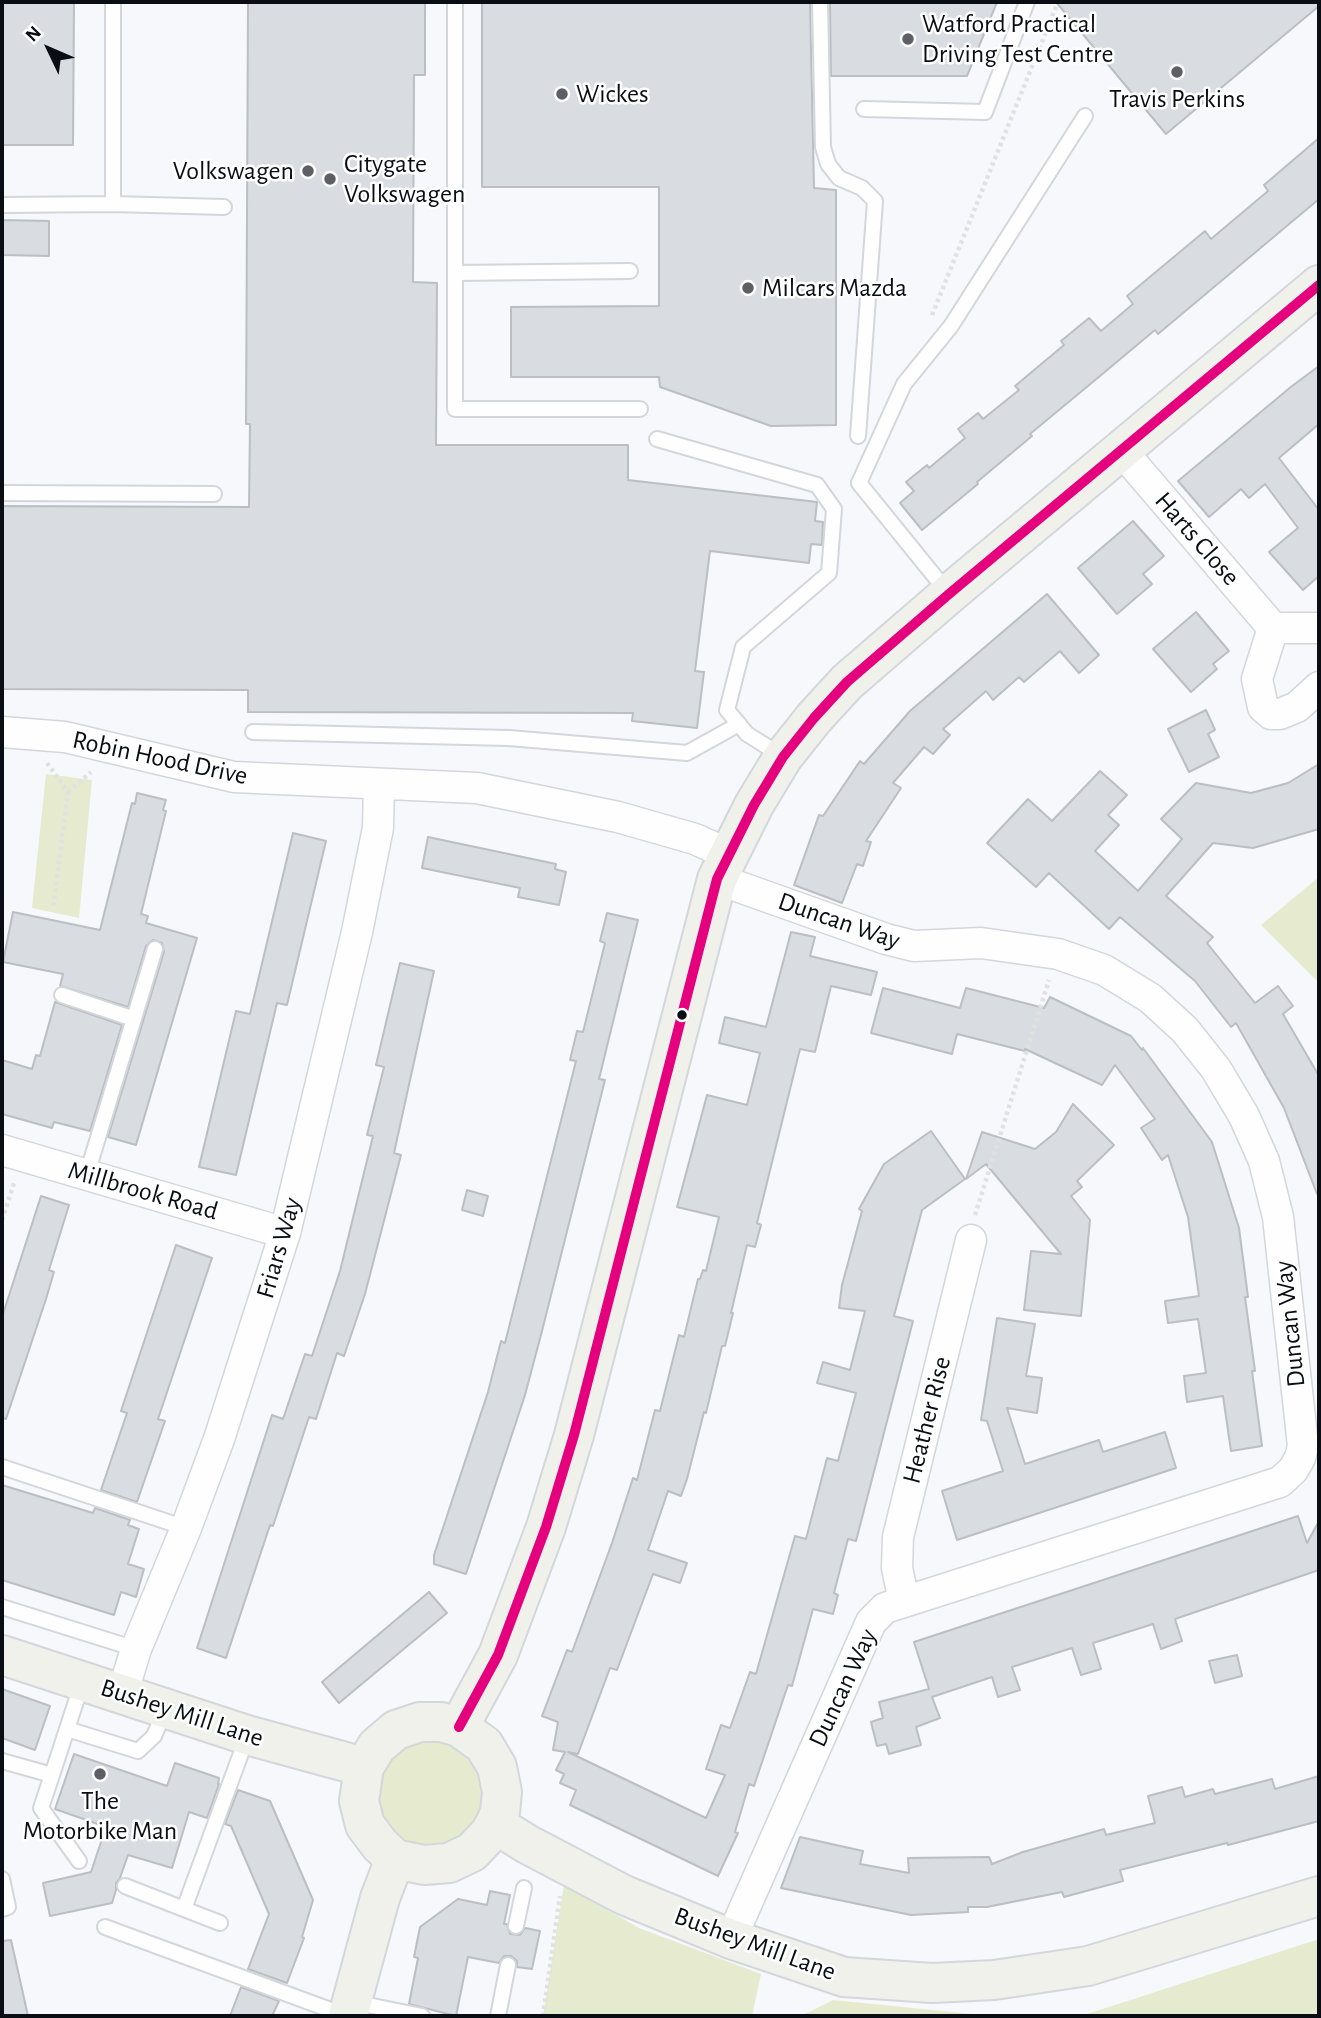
<!DOCTYPE html>
<style>
body{margin:0}
#map{position:relative;width:1321px;height:2018px;overflow:hidden;background:#f6f8fb;font-family:"Alegreya Sans",sans-serif}
canvas{display:block}
.frame{position:absolute;inset:0;border:4px solid #0a0d14;pointer-events:none}
.north{position:absolute;left:14px;top:14px;width:70px;height:70px;-webkit-text-stroke:5px #fff;paint-order:stroke;rotate:314deg;font-size:19px;font-weight:700;line-height:28px;text-align:center;color:#0a0d14}
.north::after{content:'';display:block;margin:auto;width:24px;height:32px;background:#0a0d14;clip-path:polygon(50% 0,100% 100%,50% 72%,0 100%)}
</style>
<div id="map">
<canvas width="1321" height="2018"></canvas>
<div class="frame"></div>
<div class="north">N</div>
</div>
<script>
const c = document.querySelector('canvas').getContext('2d');
c.lineJoin = 'round';
function fillPath(path, color) {
  c.fillStyle = color;
  c.fill(path, 'evenodd');
}
function poly(rows) {
  const path = new Path2D();
  for (const r of rows) {
    path.moveTo(r[0], r[1]);
    for (let i = 2; i < r.length; i += 2) path.lineTo(r[i], r[i + 1]);
  }
  return path;
}
function trace(path, color, width, dash) {
  c.strokeStyle = color;
  c.lineWidth = width;
  c.lineCap = dash ? 'butt' : 'round';
  c.setLineDash(dash || []);
  c.stroke(path);
}
function label(font, color, halo, rows, align = 'center') {
  c.font = font + ' "Alegreya Sans",sans-serif';
  c.lineWidth = 5;
  c.setLineDash([]);
  c.textBaseline = 'middle';
  c.strokeStyle = halo;
  c.fillStyle = color;
  for (const [text, x, y, turn = 0] of rows) {
    c.save();
    c.translate(x, y);
    c.rotate((+turn || 0) * Math.PI / 180);
    c.textAlign = isNaN(turn) ? turn : align;
    if (halo) c.strokeText(text, 0, 0);
    c.fillText(text, 0, 0);
    c.restore();
  }
}
fillPath(poly([
 [46,774,92,780,79,918,32,908],
 [1319,877,1319,983,1261,925],
 [437,1740,457,1747,475,1762,484,1781,486,1802,480,1823,446,1849,403,1846,376,1813,380,1770,395,1752,414,1742],
 [564,1885,639,1928,761,1974,752,2016,543,2016],
 [1319,1939,1319,2016,1081,2016],
 [833,2000,992,2016,801,2016]
]), '#e6eacf');
const building = poly([
 [2,2,74,2,73,145,2,145,2,2],
 [248,2,425,2,425,75,414,75,413,282,437,283,436,445,628,445,628,480,817,502,815,521,823,522,822,545,811,544,809,563,710,551,695,671,704,672,697,728,632,721,633,713,248,712,248,690,2,689,2,506,249,507,250,424,246,424,248,2],
 [482,2,810,2,814,188,836,190,836,425,771,426,660,387,659,377,511,377,511,307,659,306,659,187,482,187,482,2],
 [830,2,997,2,967,76,831,76,830,2],
 [1056,2,1319,2,1319,6,1166,134,1056,2],
 [1319,138,1319,199,1158,334,1155,330,1094,381,1030,434,1032,436,977,482,978,484,922,530,900,503,914,491,906,482,927,465,929,468,965,438,958,429,978,413,983,419,1019,390,1015,386,1064,345,1061,341,1089,318,1101,331,1133,304,1127,296,1205,231,1211,239,1268,191,1264,185,1319,138],
 [2,220,49,221,49,256,2,255,2,220],
 [1319,366,1319,424,1279,458,1319,510,1319,576,1303,590,1269,552,1298,528,1265,484,1249,498,1241,489,1209,517,1178,481,1292,386,1319,366],
 [1133,521,1164,556,1143,574,1152,584,1117,614,1078,568,1133,521],
 [1047,594,1099,655,1079,673,1060,651,1024,682,1019,677,993,700,986,691,943,729,950,735,933,754,924,747,893,783,901,788,866,841,871,842,863,866,857,864,842,903,794,885,819,815,823,816,860,761,864,764,910,711,1047,594],
 [1196,612,1229,651,1213,664,1217,669,1191,692,1153,649,1196,612],
 [1206,710,1215,730,1208,734,1219,757,1189,772,1168,729,1206,710],
 [1319,764,1319,829,1253,848,1213,843,1166,896,1213,937,1207,943,1255,1003,1278,986,1293,1006,1283,1014,1319,1076,1319,1194,1317,1194,1284,1108,1236,1023,1231,1027,1195,981,1120,917,1109,929,1049,873,1036,887,987,843,1028,799,1052,821,1100,771,1127,795,1108,815,1119,825,1095,851,1138,891,1182,839,1161,819,1196,783,1251,793,1288,783,1319,764],
 [137,793,166,800,163,810,166,811,141,914,148,916,146,923,197,938,136,1145,108,1137,164,952,162,943,153,940,146,946,128,1007,60,986,63,974,3,962,13,912,100,930,132,803,135,804,137,793],
 [293,833,326,841,287,1005,277,1003,236,1175,199,1167,236,1011,250,1014,293,833],
 [428,837,556,864,555,869,566,872,559,905,518,897,520,888,422,868,428,837],
 [607,913,638,920,599,1079,605,1080,542,1331,525,1395,466,1574,434,1564,434,1555,488,1392,501,1341,505,1343,576,1061,570,1060,577,1031,583,1032,605,943,600,941,607,913],
 [791,932,815,937,810,956,877,972,871,995,831,986,815,1052,800,1049,757,1223,761,1225,755,1247,747,1245,731,1313,733,1313,725,1346,722,1346,706,1413,704,1412,687,1479,681,1496,668,1491,648,1550,687,1563,680,1583,653,1574,617,1670,610,1668,578,1754,568,1752,706,1818,725,1775,706,1769,721,1725,730,1728,750,1672,756,1674,795,1536,806,1539,827,1458,838,1461,856,1393,817,1383,823,1362,850,1370,865,1311,839,1308,842,1285,862,1211,859,1209,884,1164,931,1131,965,1179,922,1210,894,1316,913,1321,856,1541,848,1539,834,1593,838,1595,833,1614,813,1609,792,1686,788,1685,754,1786,749,1784,735,1832,738,1833,718,1876,570,1805,576,1790,560,1783,564,1774,556,1770,565,1752,553,1750,558,1722,542,1716,567,1650,572,1652,612,1543,633,1478,637,1480,655,1410,660,1411,679,1335,684,1337,698,1279,700,1279,703,1270,706,1271,719,1217,677,1207,707,1095,747,1105,760,1053,719,1043,725,1017,766,1027,791,932],
 [400,963,434,971,394,1153,401,1155,365,1294,344,1356,337,1353,316,1419,309,1417,273,1526,270,1525,226,1658,197,1648,272,1415,283,1419,305,1354,312,1356,340,1271,373,1136,367,1135,384,1067,376,1065,400,963],
 [883,988,960,1008,966,988,1044,1008,1050,997,1131,1036,1142,1050,1143,1048,1212,1142,1239,1228,1248,1297,1245,1297,1255,1371,1252,1371,1262,1446,1231,1451,1223,1396,1187,1402,1184,1376,1206,1373,1198,1319,1168,1323,1165,1301,1199,1296,1188,1217,1168,1155,1162,1160,1141,1128,1155,1119,1115,1065,1102,1085,1025,1049,1025,1051,957,1034,952,1054,871,1033,883,988],
 [55,1002,122,1025,90,1131,54,1122,52,1128,2,1114,2,1060,32,1069,36,1055,40,1056,55,1002],
 [1073,1104,1114,1145,1077,1181,1082,1187,1071,1196,1090,1220,1081,1316,1024,1310,1031,1251,1061,1254,986,1164,966,1179,982,1132,1035,1149,1056,1132,1073,1104],
 [467,1190,488,1196,483,1216,462,1210,467,1190],
 [41,1196,69,1205,49,1270,54,1272,46,1299,6,1419,2,1418,2,1317,41,1196],
 [176,1245,212,1258,158,1419,165,1421,137,1502,101,1490,127,1413,121,1411,176,1245],
 [997,1318,1035,1324,1026,1376,1042,1378,1037,1413,1007,1408,1025,1464,1099,1440,1103,1452,1165,1432,1176,1468,957,1540,942,1491,1003,1471,987,1421,981,1420,997,1318],
 [2,1485,93,1513,95,1508,130,1520,128,1525,139,1529,128,1564,144,1569,136,1597,121,1592,114,1615,2,1580,2,1485],
 [1298,1516,1307,1543,1319,1521,1319,1570,1175,1619,1182,1641,1161,1649,1153,1624,1093,1643,1101,1669,1081,1675,1072,1648,1012,1667,1020,1690,998,1697,992,1677,932,1697,940,1718,916,1727,921,1745,889,1754,886,1744,877,1746,871,1722,883,1718,879,1702,929,1689,914,1642,1298,1516],
 [429,1592,447,1613,339,1703,322,1682,429,1592],
 [1237,1655,1242,1676,1215,1683,1209,1661,1237,1655],
 [2,1689,50,1706,35,1750,2,1738,2,1689],
 [74,1754,167,1786,175,1763,219,1778,218,1784,219,1784,207,1818,189,1812,172,1868,128,1855,120,1878,116,1883,116,1890,112,1903,50,1916,43,1883,91,1872,106,1827,55,1809,74,1754],
 [1319,1776,1319,1821,1228,1845,1227,1843,1120,1870,1123,1881,1064,1897,1062,1892,987,1907,968,1907,968,1912,911,1915,781,1888,800,1837,863,1851,860,1864,909,1873,908,1858,989,1857,992,1864,1023,1852,1104,1829,1106,1835,1155,1823,1148,1796,1182,1787,1185,1797,1213,1789,1215,1794,1272,1779,1275,1789,1319,1776],
 [238,1790,270,1801,313,1900,302,1937,304,1938,287,1983,248,1969,269,1914,231,1826,225,1824,238,1790],
 [490,1891,510,1895,504,1924,507,1924,510,1934,520,1935,525,1928,540,1931,532,1969,517,1967,517,1961,511,1956,504,1956,499,1963,468,1957,456,2016,409,2004,418,1958,414,1957,420,1927,458,1899,487,1905,490,1891],
 [11,1940,22,1989,28,2016,2,2016,2,1941,11,1940],
 [241,1987,279,2001,272,2016,230,2016,241,1987]
]);
fillPath(building, '#d9dce1');
trace(building, '#bbbec3', 2);
const lane = poly([
 [113,2,113,204],
 [455,2,455,409,640,409],
 [820,2,823,147,828,164,839,178,862,188,875,201,858,436],
 [864,109,985,112,1027,2],
 [2,205,113,204,224,207],
 [456,273,630,271],
 [657,439,817,485,834,509,829,573,743,647,727,710,747,734,782,756],
 [2,493,214,494],
 [949,594,859,483,904,384,951,326,1085,116],
 [253,732,509,738,687,753,739,724],
 [62,995,134,1019],
 [87,1174,155,949],
 [2,1467,186,1528],
 [2,1607,136,1649],
 [67,1729,138,1751,154,1736,165,1710],
 [2,1761,52,1775,82,1683],
 [52,1775,41,1808,79,1861],
 [2,1879,8,1907,2,1909],
 [125,1886,184,1909,247,1737],
 [184,1909,220,1923],
 [516,1926,524,1888],
 [105,1927,347,2016],
 [353,2002,422,2016],
 [498,2016,508,1965]
]);
const street = poly([
 [1121,450,1273,628],
 [1273,628,1257,679,1263,707,1271,714,1280,714,1297,707,1319,687],
 [1273,628,1319,628],
 [2,732,65,737,234,777,477,788,618,817,695,839,728,854],
 [717,879,886,939,914,946,981,943,1058,954,1104,970,1150,998,1185,1030,1216,1069,1244,1116,1264,1161,1278,1217,1303,1446,1300,1458,1293,1470,1280,1482,885,1608,871,1622,731,1939],
 [2,1150,285,1233],
 [904,1601,897,1568,898,1537,971,1240],
 [122,1695,136,1649,186,1528,219,1439,285,1233,357,932,378,828,379,785]
]);
const secondary = poly([
 [2,1655,247,1735,364,1767],
 [420,1722,441,1722,459,1727,484,1745,497,1767,502,1792,500,1812,495,1824,489,1834,472,1852,449,1863,424,1865,395,1859,380,1845,365,1825,359,1801,364,1767,377,1746,396,1730,420,1722],
 [459,1727,498,1655,546,1527,574,1435,717,879,754,805,783,757,814,718,847,682,949,594,1319,285],
 [495,1824,527,1844,624,1895,731,1939,844,1977,932,1983,994,1980,1088,1966,1319,1896],
 [348,2016,380,1898,395,1859]
]);
trace(lane, '#d3d6db', 18);
trace(street, '#d3d6db', 33);
trace(secondary, '#d3d6db', 42);
trace(poly([
 [932,315,1058,2],
 [47,763,68,792,53,909],
 [68,792,91,772],
 [975,1215,1049,980],
 [2,1220,14,1183],
 [543,2016,560,1896]
]), '#e1e1e2', 4.5, [3.5, 3.5]);
trace(lane, '#fefefe', 14);
trace(street, '#fefefe', 30);
trace(secondary, '#f1f1eb', 38);
trace(poly([
 [459,1727,498,1655,546,1527,574,1435,717,879,754,805,783,757,814,718,847,682,949,594,1319,285]
]), '#e5007d', 10);
for (const [x, y, r, color] of [
 [908,39,7,"#5d5f65"],
 [1177,72,7,"#5d5f65"],
 [562,94,7,"#5d5f65"],
 [308,171,7,"#5d5f65"],
 [330,179,7,"#5d5f65"],
 [748,288,7,"#5d5f65"],
 [682,1015,6,"#0a0d14"],
 [100,1774,7,"#5d5f65"]
]) {
  const dot = new Path2D();
  dot.arc(x, y, r, 0, 2 * Math.PI);
  c.fillStyle = color;
  c.fill(dot);
  trace(dot, '#fff', 2.5);
}
label('26px', '#0a0d14', '#fff', [
 ["Watford Practical",922,24],
 ["Driving Test Centre",922,54],
 ["Wickes",576,94],
 ["Travis Perkins",1177,99,"center"],
 ["Citygate",344,164],
 ["Volkswagen",344,194],
 ["Volkswagen",294,171,"right"],
 ["Milcars Mazda",762,288],
 ["The",100,1801,"center"],
 ["Motorbike Man",100,1831,"center"]
], 'left');
label('26px', '#0a0d14', '#fff', [
 ["Harts Close",1197,539,49],
 ["Robin Hood Drive",160,758,12],
 ["Duncan Way",839,921,19],
 ["Millbrook Road",143,1191,16],
 ["Friars Way",279,1248,-74],
 ["Duncan Way",1290,1324,-96],
 ["Heather Rise",927,1420,-76],
 ["Duncan Way",843,1688,-65],
 ["Bushey Mill Lane",182,1713,18],
 ["Bushey Mill Lane",755,1944,20]
]);
</script>
